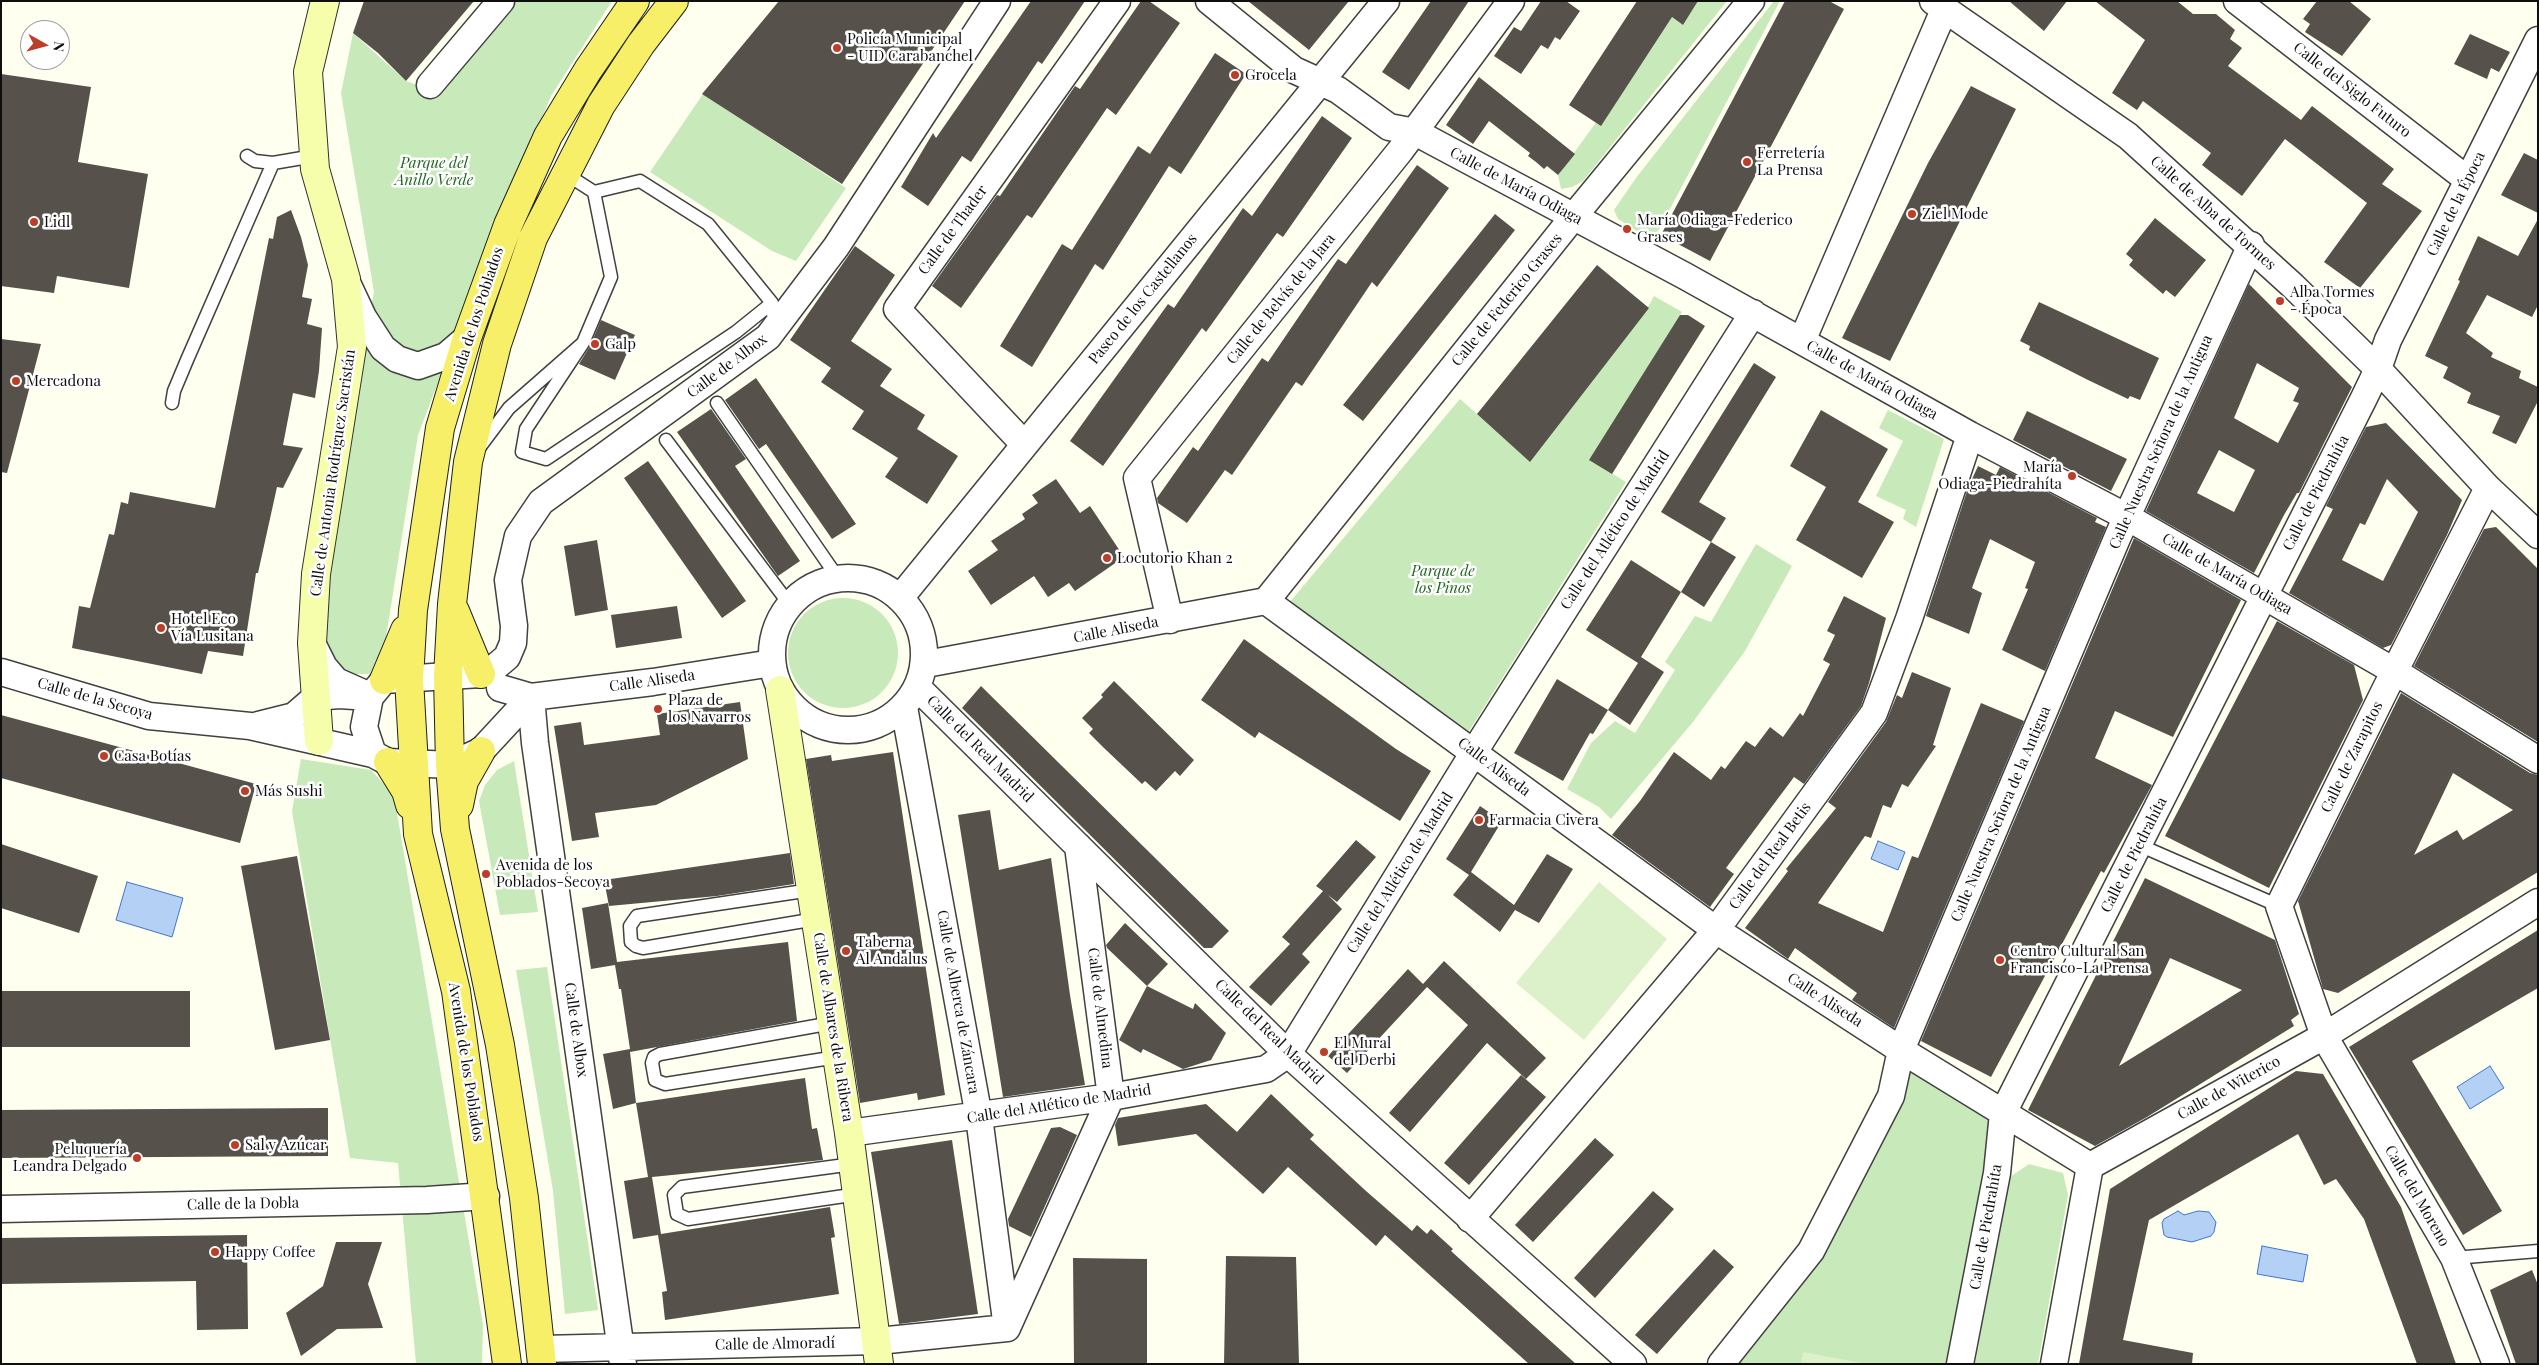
<!DOCTYPE html>
<meta charset="utf-8">
<style>
body{margin:0}
#map{position:relative;width:2539px;height:1365px;overflow:hidden;background:#ffffef;font-family:"Playfair Display",serif}
canvas{display:block}
.frame{position:absolute;inset:0;border:2px solid #0e0e0e;pointer-events:none}
.north{position:absolute;left:20px;top:20px;width:50px;height:50px;box-sizing:border-box;background:#fff;border:1px solid #9f9f9f;border-radius:50%;rotate:97deg;font-size:14px;font-weight:700;line-height:20px;text-align:center;color:#0e0e0e}
.north::after{content:'';display:block;margin:auto;width:18px;height:22px;background:#bc3d28;clip-path:polygon(50% 0,100% 100%,50% 72%,0 100%)}
</style>
<div id="map">
<canvas width="2539" height="1365"></canvas>
<div class="frame"></div>
<div class="north">N</div>
</div>
<script>
const c = document.querySelector('canvas').getContext('2d');
c.lineJoin = 'round';
function fillPath(path, color) {
  c.fillStyle = color;
  c.fill(path, 'evenodd');
}
function poly(rows) {
  const path = new Path2D();
  for (const r of rows) {
    if (r.length === 3) {
      path.moveTo(r[0] + r[2], r[1]);
      path.arc(r[0], r[1], r[2], 0, 2 * Math.PI);
      continue;
    }
    path.moveTo(r[0], r[1]);
    for (let i = 2; i < r.length; i += 2) path.lineTo(r[i], r[i + 1]);
  }
  return path;
}
function trace(path, color, width, dash) {
  c.strokeStyle = color;
  c.lineWidth = width;
  c.lineCap = dash ? 'butt' : 'round';
  c.setLineDash(dash || []);
  c.stroke(path);
}
function label(font, color, halo, rows, align = 'center') {
  c.font = font + ' "Playfair Display",serif';
  c.lineWidth = 5;
  c.setLineDash([]);
  c.textBaseline = 'middle';
  c.strokeStyle = halo;
  c.fillStyle = color;
  for (const [text, x, y, turn = 0] of rows) {
    c.save();
    c.translate(x, y);
    c.rotate((+turn || 0) * Math.PI / 180);
    c.textAlign = isNaN(turn) ? turn : align;
    if (halo) c.strokeText(text, 0, 0);
    c.fillText(text, 0, 0);
    c.restore();
  }
}
fillPath(poly([
 [514,1,612,1,551,96,496,230,418,435,381,669,369,674,349,674,332,665,324,643,328,567,353,391,374,292,341,93,353,33,406,81,437,92],
 [1698,1,1727,1,1583,181,1572,187,1561,189,1558,175,1672,17,1683,25],
 [1774,1,1780,1,1653,241,1618,219,1614,210,1636,178],
 [703,94,846,188,796,261,772,251,650,172],
 [1654,296,1682,312,1590,460,1626,482,1469,731,1289,603,1460,399,1530,461,1648,307],
 [1888,410,1944,439,1916,527,1903,519,1906,510,1876,496,1903,441,1879,428],
 [1756,544,1792,566,1745,651,1693,722,1611,819,1599,807,1567,789,1591,743,1615,721,1635,733,1675,670,1665,662,1695,616,1711,622],
 [843,653,55],
 [301,759,371,770,394,795,483,1325,482,1364,416,1364,398,1163,350,1158,292,811],
 [514,761,538,912,500,915,479,801,485,785,497,770],
 [547,967,598,1310,565,1314,553,1191,516,970],
 [1904,1052,2003,1113,1960,1364,1725,1364,1815,1253],
 [2029,1164,2063,1173,2068,1195,2038,1364,1975,1364,2010,1177]
]), '#c8e9b9');
fillPath(poly([
 [1599,882,1667,939,1584,1040,1516,983],
 [1803,1352,1867,1364,1801,1364]
]), '#dcf0ca');
const water = poly([
 [1878,841,1905,852,1898,870,1871,859,1878,841],
 [127,882,183,898,172,937,116,920,127,882],
 [2490,1066,2504,1088,2470,1109,2457,1087,2490,1066],
 [2178,1211,2184,1215,2198,1211,2209,1212,2216,1222,2214,1232,2211,1236,2192,1242,2167,1237,2164,1235,2162,1223,2164,1219,2178,1211],
 [2262,1246,2308,1255,2303,1282,2257,1274,2262,1246]
]);
fillPath(water, '#b4d0f5');
trace(water, '#3c77cb', 1);
fillPath(poly([
 [364,1,474,1,406,81,378,53,353,33],
 [779,1,965,1,842,184,702,94],
 [1031,1,1085,1,1042,64,1038,61,971,162,962,156,928,206,901,187,933,133,936,138],
 [1141,1,1149,1,1180,23,1116,115,1107,108,1032,218,1027,215,961,308,932,286,997,195,1000,196,1075,86,1080,89],
 [1248,1,1349,1,1309,50],
 [1431,1,1469,1,1409,90,1382,72],
 [1541,1,1566,1,1580,11,1560,40,1555,37,1548,49,1541,45,1521,74,1494,56,1514,27,1521,31],
 [1637,1,1698,1,1683,25,1672,17,1601,126,1569,105],
 [1785,1,1829,1,1844,9,1710,261,1661,235],
 [2009,1,2067,1,2044,31],
 [2095,1,2177,1,2193,14,2216,14,2235,30,2230,39,2242,48,2228,66,2301,120,2312,106,2394,169,2382,184,2422,211,2360,288,2324,262,2367,203,2285,139,2242,196,2202,165,2211,153,2143,101,2137,110,2112,93,2145,40],
 [2317,1,2349,1,2371,19,2342,56,2305,32,2310,24,2303,19],
 [2470,34,2510,52,2499,72,2491,68,2487,79,2454,64],
 [1215,53,1246,74,1181,174,1169,166,1103,270,1095,264,1032,367,1000,346,1062,244,1072,250,1138,146,1150,154],
 [1,74,91,87,78,162,148,174,129,288,57,276,54,293,1,286],
 [1479,77,1575,154,1558,175,1547,166,1544,169,1536,162,1528,156,1530,153,1489,121,1473,144,1446,125],
 [1971,86,2016,109,1890,361,1842,338,1928,163],
 [1322,116,1352,138,1283,237,1277,233,1206,332,1202,328,1103,466,1070,441,1168,304,1174,308,1243,208,1252,216],
 [2524,153,2538,160,2538,213,2501,195],
 [1417,165,1449,188,1377,287,1372,282,1302,386,1296,382,1232,475,1225,470,1187,523,1158,503,1157,498,1193,447,1198,451,1262,358,1268,362,1338,259,1346,264],
 [291,210,301,237,308,265,302,297,312,299,307,324,322,328,319,371,315,398,293,393,283,445,303,448,283,488,277,487,258,573,256,573,243,656,208,651,202,674,72,648,79,606,90,608,109,534,114,535,121,502,128,504,130,492,215,508,269,238,273,239,277,217],
 [1495,214,1515,230,1363,421,1343,405],
 [2155,218,2206,260,2175,297,2166,290,2163,294,2129,265,2133,260,2126,254],
 [2538,219,2538,305,2532,317,2487,295,2466,333,2493,353,2491,357,2521,371,2519,378,2538,387,2538,401,2516,444,2492,433,2500,416,2467,403,2471,393,2443,378,2448,367,2425,356,2460,281,2458,280,2478,236,2518,256],
 [855,246,895,275,851,341,892,369,880,386,925,415,917,429,958,456,927,504,885,477,898,458,852,429,864,411,821,382,831,368,790,340],
 [1597,265,1649,308,1530,462,1477,414],
 [2249,284,2352,387,2299,493,2297,493,2284,515,2254,573,2146,511],
 [2257,363,2299,388,2293,401,2299,403,2278,443,2234,418],
 [2219,450,2255,470,2234,512,2197,493],
 [2039,302,2159,358,2140,400,2130,396,2128,399,2088,380,2029,350,2030,346,2020,341],
 [1680,315,1688,315,1705,326,1612,474,1589,460],
 [601,320,635,335,615,380,579,364,590,346],
 [1,339,41,344,7,473,1,472],
 [1754,363,1776,377,1699,502,1726,518,1711,542,1661,512],
 [756,378,856,524,832,539,766,444,759,449,725,400],
 [711,409,746,459,735,466,800,561,778,576,677,432],
 [1821,410,1888,449,1858,502,1894,522,1862,578,1796,540,1826,487,1790,466],
 [2027,411,2127,459,2111,491,2013,440],
 [2386,423,2462,500,2447,535,2391,645,2383,648,2289,593,2333,509,2326,506,2366,427],
 [2387,479,2418,512,2383,581,2342,560,2360,523,2365,525],
 [648,461,746,601,722,618,624,478],
 [1978,466,1996,475,2000,467,2097,518,2095,522,2106,527,2045,671,2002,650,2028,589,2025,588,2035,562,1990,539,1972,588,1982,593,1969,634,1926,616,1968,488],
 [1056,479,1080,513,1090,506,1124,557,1075,591,1069,583,1048,597,1034,576,991,605,968,571,998,550,991,541,1025,519,1022,514,1038,503,1032,495],
 [2496,527,2538,569,2538,742,2414,666,2484,529],
 [2134,538,2241,600,2173,737,2115,711,2095,758,2152,785,2104,873,2101,871,1991,1077,1921,1041],
 [597,540,608,610,575,616,564,546],
 [1711,542,1736,557,1704,607,1681,592],
 [1631,560,1681,592,1641,657,1664,672,1630,725,1608,710,1638,663,1586,630],
 [1844,596,1886,618,1869,683,1861,706,1804,784,1794,777,1726,868,1734,874,1710,907,1612,835,1640,801,1674,752,1711,780,1721,766,1725,769,1746,741,1755,747,1770,727,1783,737,1800,713,1803,716,1830,664,1823,660,1835,635,1827,631],
 [677,606,682,638,616,648,611,615],
 [2277,621,2354,665,2363,700,2269,888,2165,836],
 [1244,639,1396,749,1431,771,1400,821,1259,732,1255,738,1201,700],
 [1912,672,1951,688,1933,745,1936,746,1908,787,1902,784,1891,808,1883,805,1871,838,1865,836,1818,903,1883,932,1912,856,1918,858,1981,703,2024,721,1894,1028,1852,1000,1857,993,1795,948,1788,959,1745,928,1788,871,1786,869,1836,808,1828,802,1886,722,1897,695,1902,698],
 [1557,679,1608,710,1593,734,1590,733,1563,781,1514,753],
 [1114,681,1194,760,1180,776,1175,771,1156,791,1145,781,1142,784,1104,748,1089,733,1093,729,1082,718,1103,697,1101,695],
 [981,686,1229,931,1212,948,1204,948,962,708],
 [2401,693,2530,773,2538,775,2538,872,2338,993,2323,989,2298,901],
 [2453,773,2513,810,2463,840,2457,830,2414,855],
 [740,702,748,759,656,805,595,813,599,837,572,841,554,726,581,722,584,745,660,735,657,714],
 [1,715,256,784,240,843,1,778],
 [893,752,945,1095,918,1100,917,1093,860,1103,806,759,831,755,832,761],
 [1480,806,1502,821,1471,872,1514,905,1547,854,1573,869,1539,923,1515,910,1500,932,1453,895,1469,875,1446,859],
 [990,810,999,870,1051,858,1070,995,1085,1085,1003,1097,958,815],
 [1356,840,1376,857,1337,902,1328,895,1342,909,1302,954,1310,962,1271,1006,1249,987,1290,944,1282,937,1323,891,1316,886],
 [1,844,98,876,79,933,1,908],
 [790,853,794,884,717,896,609,906,604,880],
 [297,856,330,1040,275,1050,241,866],
 [2145,878,2275,940,2299,1014,2291,1020,2294,1026,2147,1117,2095,1146,2028,1110],
 [2170,958,2242,990,2119,1066],
 [608,903,617,962,788,942,797,1021,630,1052,636,1103,613,1109,603,1054,630,1049,621,989,619,989,615,965,591,969,582,908],
 [1125,923,1168,964,1147,986,1107,948,1106,945],
 [2538,930,2538,988,2412,1061,2502,1211,2463,1235,2349,1047],
 [1444,961,1546,1058,1526,1079,1487,1043,1410,1132,1389,1113,1468,1025,1427,987,1347,1073,1328,1056,1408,969,1423,984],
 [1147,986,1193,1009,1195,1003,1226,1033,1211,1060,1183,1069,1143,1049,1141,1053,1119,1040],
 [1,991,190,991,190,1047,1,1047],
 [2296,1071,2323,1074,2401,1207,2456,1364,2417,1364,2364,1219,2336,1179,2324,1185,2298,1134,2149,1220,2123,1340,2193,1353,2192,1364,2079,1364,2110,1189],
 [1521,1075,1546,1097,1469,1185,1444,1163],
 [805,1078,812,1129,817,1128,823,1160,652,1177,661,1234,830,1207,835,1237,831,1238,839,1294,665,1320,662,1292,667,1291,658,1235,633,1239,624,1181,648,1177,636,1103],
 [1271,1094,1314,1135,1310,1139,1366,1191,1412,1231,1417,1225,1427,1234,1431,1229,1453,1249,1451,1251,1576,1364,1529,1364,1385,1235,1376,1246,1288,1167,1263,1194,1196,1134,1118,1146,1115,1125,1118,1118,1206,1104,1237,1132],
 [328,1108,328,1156,1,1158,1,1110],
 [1060,1127,1077,1135,1031,1237,1009,1226,1008,1219,1051,1128],
 [1595,1138,1614,1155,1533,1242,1515,1225],
 [952,1140,978,1314,899,1324,871,1152],
 [1653,1191,1674,1209,1595,1298,1574,1278],
 [247,1235,248,1329,197,1330,196,1281,1,1284,1,1238],
 [336,1242,382,1242,368,1284,383,1328,337,1329,301,1356,286,1313,323,1286],
 [1714,1249,1734,1267,1657,1354,1635,1335],
 [1226,1256,1296,1257,1299,1364,1224,1364],
 [1073,1258,1147,1259,1147,1364,1074,1364],
 [2532,1270,2538,1285,2538,1364,2516,1364,2490,1290]
]), '#56514a');
const lane = poly([
 [247,156,255,161,273,163,314,156],
 [594,192,640,181,708,224,772,303,771,311],
 [583,343,526,429,522,452,546,459,736,332,772,303],
 [172,403,174,391,187,360,273,163],
 [717,403,838,578],
 [666,440,790,605],
 [479,448,509,408,583,343,611,277,594,192,566,174],
 [2139,845,2279,906],
 [811,890,637,916,630,926,631,942,636,946,643,948,816,919],
 [832,1023,660,1054,654,1057,652,1063,655,1080,665,1084,837,1057],
 [853,1164,682,1187,674,1195,677,1214,688,1219,858,1194],
 [2454,1258,2538,1251]
]);
const street = poly([
 [1209,1,1294,70,1338,90,1389,127,1415,132,1685,276,1970,435,2127,517,2394,671,2538,760],
 [1933,1,2128,136,2293,286,2378,369,2488,488,2538,535],
 [2237,1,2468,180],
 [430,85,501,1],
 [348,285,363,317,383,348,397,359,418,366,446,356,467,338],
 [1802,341,1944,10],
 [1024,444,897,309,1117,1],
 [2488,488,2386,688,2279,906,2324,1036,2454,1258,2496,1364],
 [848,654,76],
 [900,598,1386,1],
 [1266,601,1574,216,1751,1],
 [1170,620,1137,478,1400,151,1511,1],
 [312,643,324,667,336,681,363,693],
 [926,664,1266,601,1716,930,1901,1050,2090,1166],
 [1,672,149,716,250,726,373,754,388,762,450,765,481,751,531,697],
 [917,687,1288,1054,1633,1364],
 [500,688,531,697,653,682,772,663],
 [531,697,535,743,623,1364],
 [904,707,979,1117,1007,1328],
 [258,725,294,716,316,697,339,695,370,697],
 [373,754,364,727,370,697,384,680,481,674,494,668,507,657,513,643,514,626,508,580,518,536,541,502,768,337,836,247,997,1],
 [849,1133,1111,1097,1266,1069,1288,1054,1474,752,1753,313],
 [1,1209,427,1200,486,1196],
 [1470,1219,1716,930,1874,713,1909,619,1970,435],
 [1007,1328,1111,1097,1078,846],
 [542,1349,878,1341,1007,1328],
 [1721,1364,1811,1251,1891,1096,1901,1050,2118,536,2251,245],
 [1960,1364,1997,1173,2003,1113,2364,398,2378,369,2388,340,2538,40],
 [2054,1364,2090,1166,2324,1036,2538,902]
]);
const secondary = poly([
 [780,690,849,1133,879,1364],
 [319,741,312,643,316,574,352,347,346,279,315,169,308,72,325,1]
]);
const primary = poly([
 [455,611,481,674],
 [384,680,405,630],
 [388,762,406,791,410,805],
 [459,805,464,781,481,751],
 [507,1364,456,991,418,834,409,679,413,610,440,428,467,338,508,225,548,136,588,70,635,1],
 [542,1364,524,1198,500,1045,455,829,450,765,448,676,452,604,468,462,497,344,533,238,601,105,641,44,674,1]
]);
trace(lane, '#414141', 15);
trace(street, '#414141', 29);
trace(secondary, '#303030', 30);
trace(primary, '#1f1f1f', 30);
trace(lane, '#fff', 12);
trace(street, '#fff', 26);
trace(secondary, '#f7feab', 28);
trace(primary, '#f6ef67', 28);
for (const [x, y, r, color] of [
 [837,48,5,"#bc3d28"],
 [1235,75,5,"#bc3d28"],
 [1747,162,5,"#bc3d28"],
 [1912,214,5,"#bc3d28"],
 [34,222,5,"#bc3d28"],
 [1627,229,5,"#bc3d28"],
 [2280,301,5,"#bc3d28"],
 [595,344,5,"#bc3d28"],
 [16,381,5,"#bc3d28"],
 [2072,476,5,"#bc3d28"],
 [1107,558,5,"#bc3d28"],
 [161,628,5,"#bc3d28"],
 [658,709,5,"#bc3d28"],
 [104,756,5,"#bc3d28"],
 [245,791,5,"#bc3d28"],
 [1479,820,5,"#bc3d28"],
 [486,874,5,"#bc3d28"],
 [846,951,5,"#bc3d28"],
 [2000,960,5,"#bc3d28"],
 [1324,1052,5,"#bc3d28"],
 [235,1145,5,"#bc3d28"],
 [137,1158,5,"#bc3d28"],
 [215,1252,5,"#bc3d28"]
]) {
  const dot = new Path2D();
  dot.arc(x, y, r, 0, 2 * Math.PI);
  c.fillStyle = color;
  c.fill(dot);
  trace(dot, '#fff', 2);
}
label('15px', '#0e0e0e', '#fff', [
 ["Policía Municipal",847,39],
 ["- UID Carabanchel",847,56],
 ["Grocela",1245,75],
 ["Ferretería",1757,153],
 ["La Prensa",1757,170],
 ["Ziel Mode",1922,214],
 ["María Odiaga-Federico",1637,220],
 ["Grases",1637,237],
 ["Lidl",44,222],
 ["Alba Tormes",2290,292],
 ["- Época",2290,309],
 ["Galp",605,344],
 ["Mercadona",26,381],
 ["María",2062,467,"right"],
 ["Odiaga-Piedrahíta",2062,484,"right"],
 ["Locutorio Khan 2",1117,558],
 ["Hotel Eco",171,619],
 ["Vía Lusitana",171,636],
 ["Plaza de",668,700],
 ["los Navarros",668,717],
 ["Casa Botías",114,756],
 ["Más Sushi",255,791],
 ["Farmacia Civera",1489,820],
 ["Avenida de los",496,865],
 ["Poblados-Secoya",496,882],
 ["Taberna",856,942],
 ["Al Andalus",856,959],
 ["Centro Cultural San",2010,951],
 ["Francisco-La Prensa",2010,968],
 ["El Mural",1334,1043],
 ["del Derbi",1334,1060],
 ["Sal y Azúcar",245,1145],
 ["Peluquería",127,1149,"right"],
 ["Leandra Delgado",127,1166,"right"],
 ["Happy Coffee",225,1252]
], 'left');
label('15px', '#0e0e0e', '#fff', [
 ["Calle del Siglo Futuro",2352,90,38],
 ["Calle de María Odiaga",1516,186,28],
 ["Calle de la Época",2456,204,-64],
 ["Calle de Alba de Tormes",2213,213,42],
 ["Calle de Thader",953,230,-54],
 ["Paseo de los Castellanos",1143,299,-51],
 ["Calle de Belvís de la Jara",1281,299,-51],
 ["Calle de Federico Grases",1507,300,-51],
 ["Avenida de los Poblados",474,324,-72],
 ["Calle de Albox",727,366,-37],
 ["Calle de María Odiaga",1872,380,29],
 ["Calle Nuestra Señora de la Antigua",2161,442,-66],
 ["Calle de Antonia Rodríguez Sacristán",333,473,-82],
 ["Calle de Piedrahíta",2316,493,-63],
 ["Calle del Atlético de Madrid",1615,530,-57],
 ["Calle de María Odiaga",2227,574,30],
 ["Calle Aliseda",1116,630,-11],
 ["Calle Aliseda",652,681,-8],
 ["Calle de la Secoya",95,699,16],
 ["Calle del Real Madrid",980,749,45],
 ["Calle de Zarapitos",2352,757,-64],
 ["Calle Aliseda",1494,767,37],
 ["Calle Nuestra Señora de la Antigua",2001,814,-67],
 ["Calle de Piedrahíta",2134,855,-63],
 ["Calle del Real Betis",1770,856,-54],
 ["Calle del Atlético de Madrid",1400,873,-58],
 ["Calle Aliseda",1825,1000,33],
 ["Calle de Alberca de Záncara",958,1002,80],
 ["Calle de Almedina",1100,1008,83],
 ["Calle de Albares de la Ribera",833,1027,81],
 ["Calle de Albox",576,1030,82],
 ["Calle del Real Madrid",1269,1032,44],
 ["Avenida de los Poblados",466,1062,81],
 ["Calle de Witerico",2229,1088,-29],
 ["Calle del Atlético de Madrid",1059,1104,-9],
 ["Calle del Moreno",2417,1196,60],
 ["Calle de la Dobla",243,1204,-1],
 ["Calle de Piedrahíta",1986,1227,-80],
 ["Calle de Almoradí",775,1344,-1]
]);
label('italic 15px', '#20651f', '#fff', [
 ["Parque del",434,163],
 ["Anillo Verde",434,180],
 ["Parque de",1443,571],
 ["los Pinos",1443,588]
]);
</script>
